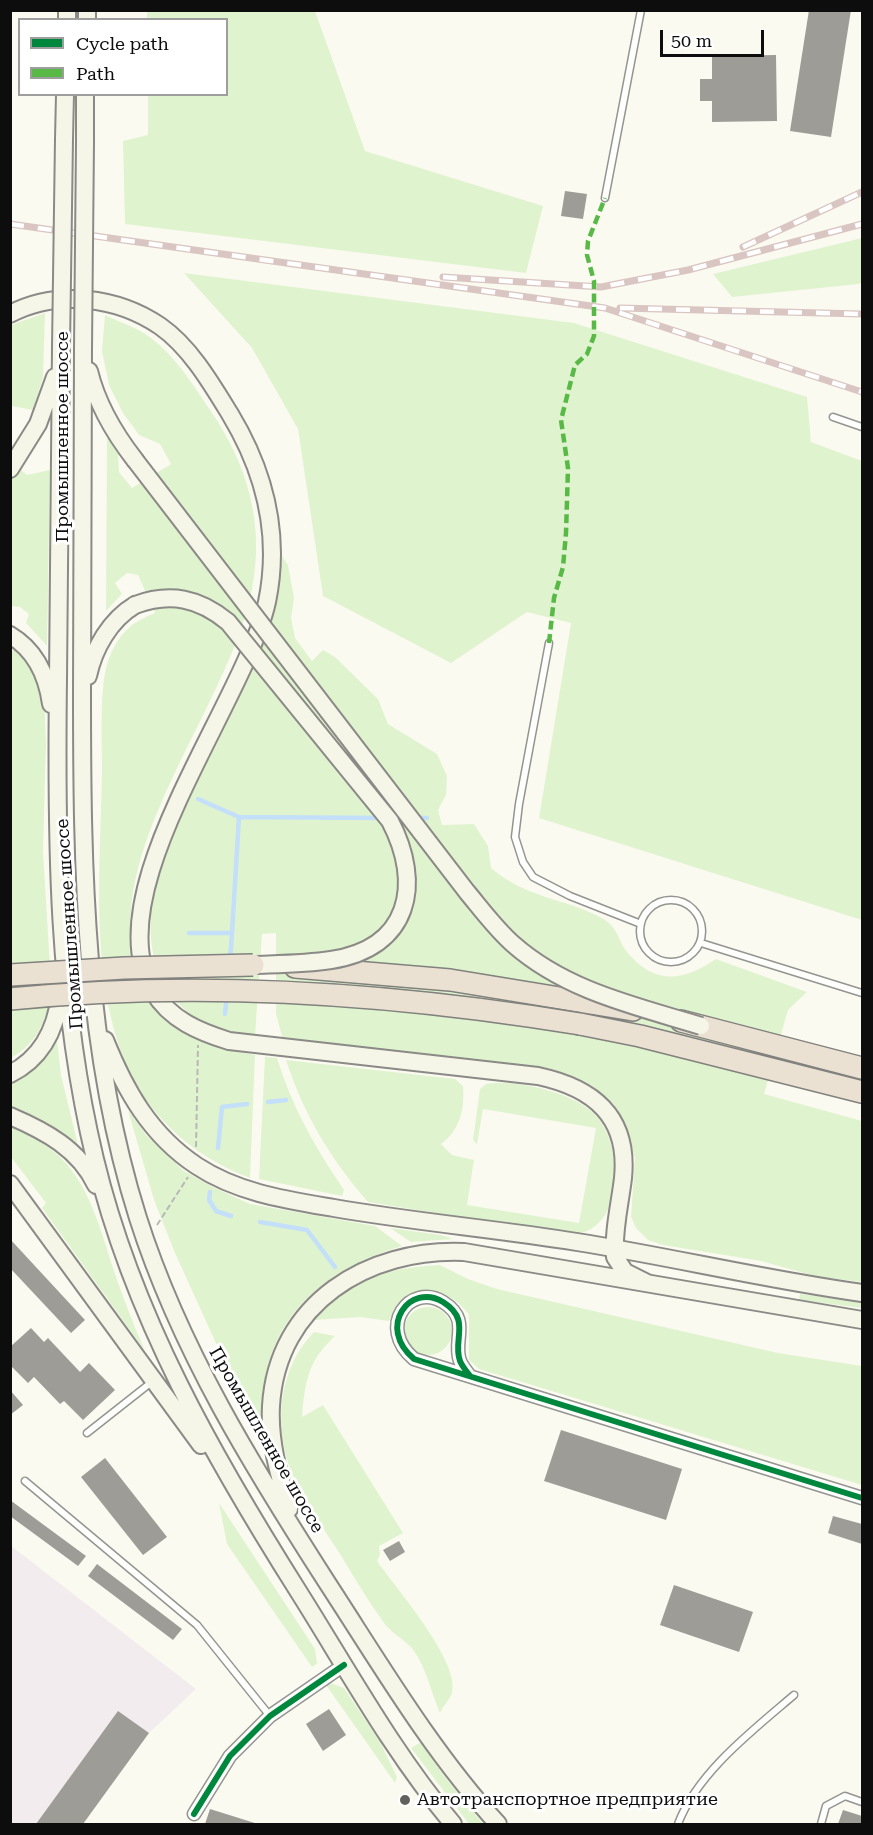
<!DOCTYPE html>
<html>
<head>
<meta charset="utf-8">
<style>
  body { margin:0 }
  #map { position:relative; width:873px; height:1835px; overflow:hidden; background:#fbfaf1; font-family:"Roboto Serif",serif }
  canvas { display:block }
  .frame { position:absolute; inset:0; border:12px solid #0d0d0d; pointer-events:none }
  .legend { position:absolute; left:18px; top:18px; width:210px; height:78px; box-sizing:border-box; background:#fff; border:2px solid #9e9e9e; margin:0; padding:8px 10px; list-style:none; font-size:18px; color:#0d0d0d }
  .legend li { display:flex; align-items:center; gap:12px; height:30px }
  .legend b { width:30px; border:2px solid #9e9e9e }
  .scale { position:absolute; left:660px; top:30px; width:104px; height:27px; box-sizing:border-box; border:3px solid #0d0d0d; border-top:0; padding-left:8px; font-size:18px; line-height:21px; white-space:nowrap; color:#0d0d0d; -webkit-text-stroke:4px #fff; paint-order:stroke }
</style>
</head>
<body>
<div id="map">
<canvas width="873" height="1835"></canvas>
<div class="frame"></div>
<ul class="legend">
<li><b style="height:8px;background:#00873e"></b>Cycle path</li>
<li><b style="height:8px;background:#58b947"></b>Path</li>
</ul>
<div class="scale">50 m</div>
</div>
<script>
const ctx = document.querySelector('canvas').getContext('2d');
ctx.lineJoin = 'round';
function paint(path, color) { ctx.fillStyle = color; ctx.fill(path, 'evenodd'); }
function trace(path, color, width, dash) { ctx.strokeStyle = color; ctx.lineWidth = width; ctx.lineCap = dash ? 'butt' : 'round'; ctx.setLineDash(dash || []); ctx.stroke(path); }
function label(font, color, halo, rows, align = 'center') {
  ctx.font = font + ' "Roboto Serif",serif'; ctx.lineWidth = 6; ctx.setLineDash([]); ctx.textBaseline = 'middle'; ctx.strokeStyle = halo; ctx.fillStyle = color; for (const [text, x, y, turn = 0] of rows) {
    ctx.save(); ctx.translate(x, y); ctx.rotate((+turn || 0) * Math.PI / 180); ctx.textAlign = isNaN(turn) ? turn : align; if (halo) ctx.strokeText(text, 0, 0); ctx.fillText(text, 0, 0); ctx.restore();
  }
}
paint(new Path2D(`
  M 10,1545 L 196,1689 L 149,1733 L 83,1824 L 11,1824 Z`), '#f3ecef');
paint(new Path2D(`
  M 147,11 L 315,11 L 365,151 L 543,206 L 526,273 L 125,224 L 123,141 L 148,135 L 148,95 L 226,94 L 226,20 L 147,19 Z
  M 862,238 L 862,282 L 859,284 L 732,297 L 713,274 Z
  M 184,273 L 574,323 L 807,397 L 811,442 L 862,461 L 862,920 L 539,818 L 571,623 L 527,612 L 451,663 L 323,596 L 298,429 L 252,348 Z
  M 45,313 L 43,377 L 33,410 L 11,406 L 11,325 Z
  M 105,315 C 117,321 130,325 142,332 C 171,349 192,383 210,410 C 247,463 265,524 252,589 C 230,706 98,853 138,971 C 158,1030 198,1044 255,1055 L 250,1178 C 197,1158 152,1121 128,1068 C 88,979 101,863 102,767 C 102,738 99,684 109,658 C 119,634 131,622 155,613 L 138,575 L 127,573 L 115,583 L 122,594 L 106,611 L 107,434 L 118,454 L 119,472 L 132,488 L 171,464 L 160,444 L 139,435 L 123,413 L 109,385 L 102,351 Z
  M 10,461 L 27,475 L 50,470 L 47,646 L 26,623 L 29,614 L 20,607 L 11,606 Z
  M 282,556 L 288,565 L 294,598 L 291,618 L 295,638 L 312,661 L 323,650 L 335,657 L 378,699 L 388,724 L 437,754 L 447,776 L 446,795 L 438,810 L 442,825 L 474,824 L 488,846 L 491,868 C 528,899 561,897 600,917 C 619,927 617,939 627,952 C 655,986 684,981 716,959 L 807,992 L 788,1010 L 764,1094 L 862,1121 L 862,1282 L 818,1277 L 761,1261 L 663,1245 L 648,1240 L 636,1228 L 631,1217 L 635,1158 L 625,1123 L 614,1104 L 590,1085 L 549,1068 L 283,1040 L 276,1014 L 276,933 L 262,934 L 255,1036 C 220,1034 191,1022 170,993 C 108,904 212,761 246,678 C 263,639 278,599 282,556 Z
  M 10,650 L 22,651 L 44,688 L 46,744 L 43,852 L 51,983 C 49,1015 40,1042 11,1058 Z
  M 57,1040 L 61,1075 L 78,1145 L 53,1127 L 11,1107 L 11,1083 C 32,1073 45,1059 57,1040 Z
  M 265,1057 L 277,1058 C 292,1107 315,1147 344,1190 L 342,1196 L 259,1179 Z
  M 286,1060 L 455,1079 L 463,1086 C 465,1109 460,1130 441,1144 L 452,1155 L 474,1160 L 467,1205 L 579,1223 L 596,1128 L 483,1109 L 477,1144 L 473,1140 L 480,1089 L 486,1084 C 516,1079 578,1093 597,1117 C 620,1144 625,1209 591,1229 C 583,1234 574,1233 565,1234 L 368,1202 C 331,1160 303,1113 286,1060 Z
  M 128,1110 L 146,1135 L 166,1154 L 184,1171 L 211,1186 L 250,1204 L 375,1226 L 402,1246 C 301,1276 250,1342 264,1449 L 175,1253 L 154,1200 Z
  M 11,1126 C 28,1135 47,1144 61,1158 C 91,1188 102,1235 115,1274 C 124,1300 134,1326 145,1351 L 42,1208 L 46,1203 L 11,1157 Z
  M 390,1228 L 441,1235 L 453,1239 L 411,1242 Z
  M 440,1265 L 468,1279 L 497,1289 L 778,1353 L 862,1366 L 862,1485 L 479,1369 L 469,1360 L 469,1315 C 447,1283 403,1282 389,1321 L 360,1317 L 314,1320 C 353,1279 384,1268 440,1265 Z
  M 800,1294 L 862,1302 L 862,1308 L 799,1300 Z
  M404 1331a24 24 0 1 1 48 0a24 24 0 1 1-48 0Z
  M 314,1332 L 335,1336 C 308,1361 305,1381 302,1417 L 323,1405 L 403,1533 L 379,1546 L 380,1555 L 377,1561 C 395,1587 461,1662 452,1693 C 450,1699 443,1706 440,1713 C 431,1692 427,1670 414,1651 C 406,1640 392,1634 384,1623 C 368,1601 354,1577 340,1554 C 324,1529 306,1504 293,1476 C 273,1430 277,1369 314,1332 Z
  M 219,1503 L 315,1649 L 317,1664 L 312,1667 L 227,1544 Z
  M 330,1683 L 344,1688 L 380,1742 L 397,1777 L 395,1783 L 326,1685 Z
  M 421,1742 L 444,1776 L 483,1824 L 469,1824 L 411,1748 Z`), '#e0f3cf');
trace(new Path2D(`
  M 198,799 L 239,817 L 381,818
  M 416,818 L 427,818
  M 189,933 L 232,933 L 239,817
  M 230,960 L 232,933
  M 225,1014 L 227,995
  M 268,1102 L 286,1100
  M 218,1148 L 222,1107 L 247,1104
  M 210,1192 L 209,1200 L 216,1211 L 231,1216
  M 260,1222 L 307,1230 L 335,1267`), '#c4dff9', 4.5);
paint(new Path2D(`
  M 809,10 L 851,10 L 831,137 L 790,131 Z
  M 776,55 L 777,121 L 712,122 L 712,101 L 700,101 L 700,79 L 712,79 L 712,56 Z
  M 565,191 L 587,194 L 583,219 L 561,216 Z
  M 10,1239 L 85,1320 L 71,1333 L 10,1268 Z
  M 31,1328 L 44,1342 L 48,1338 L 80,1372 L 89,1363 L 115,1390 L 83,1420 L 64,1401 L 60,1404 L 34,1377 L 28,1383 L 10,1365 L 10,1347 Z
  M 10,1390 L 23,1405 L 10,1415 Z
  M 561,1430 L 682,1469 L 666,1520 L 544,1481 Z
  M 105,1458 L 167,1537 L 143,1555 L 81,1477 Z
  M 10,1500 L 86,1556 L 78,1566 L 10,1516 Z
  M 833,1516 L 862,1524 L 862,1544 L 828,1533 Z
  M 399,1541 L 405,1552 L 390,1561 L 383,1550 Z
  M 97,1564 L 182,1629 L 173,1640 L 88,1576 Z
  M 674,1585 L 753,1612 L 739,1652 L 660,1625 Z
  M 329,1709 L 346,1735 L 323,1751 L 306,1724 Z
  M 118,1711 L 149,1733 L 83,1824 L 36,1824 Z
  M 210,1809 L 258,1824 L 205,1824 Z
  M 843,1810 L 862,1816 L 861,1824 L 838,1824 Z`), '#9e9c97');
const lane = new Path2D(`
  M 605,198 L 641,10
  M 833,417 L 862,427
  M 549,643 L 519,804 L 515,837 L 523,862 L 533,877 L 570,896 L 641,924
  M640 931a31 31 0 1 1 62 0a31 31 0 1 1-62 0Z
  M 701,943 L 862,993
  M 87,1433 L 153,1381
  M 25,1481 L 197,1625 L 270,1716
  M 678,1824 C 697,1773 753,1730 794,1695
  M 821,1824 L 826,1806 L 845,1796 L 862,1802`);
const street = new Path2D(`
  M 470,1376 C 467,1372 462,1366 460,1361 C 452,1340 472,1320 443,1302 C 410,1282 376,1327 414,1359 L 862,1498
  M 194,1814 L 230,1756 L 270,1716 L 344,1665`);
const secondary = new Path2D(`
  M 67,20 L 67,10
  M 87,20 L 87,10
  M 64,139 L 65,94
  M 85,142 L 85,94
  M 10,314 C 58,289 117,297 160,326 C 190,347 211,383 230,414 C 265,472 281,534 267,602 C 244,704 94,893 153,991 C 170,1020 200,1032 229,1041 L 538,1076 C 594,1088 629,1117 623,1178 C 620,1204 613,1231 615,1257 L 625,1272 L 647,1283
  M 61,347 C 60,457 59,568 58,679 C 56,841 57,1001 95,1159 C 133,1317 214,1458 300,1594 C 349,1672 394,1754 453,1824
  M 83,349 C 83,463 83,577 82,691 C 82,869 84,1047 138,1218 C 180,1350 254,1469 328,1584 C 382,1667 432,1752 498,1824
  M 89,371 C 97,404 114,433 135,460
  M 10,469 L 38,424 L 55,377
  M 10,635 C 35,650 47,675 51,704
  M 88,676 C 94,648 110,620 135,605
  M 105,1040 C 125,1090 150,1135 197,1166 C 238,1193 287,1200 334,1208 C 415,1222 496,1229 577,1242 C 672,1257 767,1280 862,1293
  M 10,1074 C 42,1058 56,1029 60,995
  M 10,1116 C 45,1131 79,1149 96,1185
  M 10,1184 L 201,1445
  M 289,1509 C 279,1475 269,1442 271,1406 C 277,1303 368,1248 464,1252 L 862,1320`);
const highway = new Path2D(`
  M 295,967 L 450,980 L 633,1010
  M 681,1021 L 862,1068
  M 580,1024 L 640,1036 L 862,1092`);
trace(lane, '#949490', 9);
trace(street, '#949490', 15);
trace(secondary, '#8b8a86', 20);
trace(highway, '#81817d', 24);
trace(new Path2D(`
  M 196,1147 L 198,1045
  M 157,1225 L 188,1177`), '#b8b8b6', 2, [6, 3]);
trace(lane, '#fefefd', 6);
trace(street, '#fefefd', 12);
trace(secondary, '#f5f5e8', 16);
trace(highway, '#ebe1d3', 21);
const rail = new Path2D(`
  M 10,224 L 605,308 L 862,392
  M 743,247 L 862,192
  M 443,277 L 601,287 L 688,270 L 862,224
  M 620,308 L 862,314`);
trace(rail, '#d9c5c2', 7);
trace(rail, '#fff', 4.5, [14]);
const secondaryBridge = new Path2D(`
  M 61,347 L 64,139
  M 83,349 L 85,142
  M 135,460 L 467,892 C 482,910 496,929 513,944 C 566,991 636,1006 701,1026
  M 135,605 C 170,592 199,598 228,622 L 390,821 C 423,884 410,948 331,960 C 305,964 279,964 253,965`);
const highwayBridge = new Path2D(`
  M 10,975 L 124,968 L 253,965
  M 10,999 C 200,980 393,993 580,1024`);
trace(secondaryBridge, '#8b8a86', 20, []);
trace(highwayBridge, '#81817d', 24, []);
trace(secondaryBridge, '#f5f5e8', 16);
trace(highwayBridge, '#ebe1d3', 21);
trace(new Path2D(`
  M 549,643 L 554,598 L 563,567 L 566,533 L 568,468 L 561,420 L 575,365 L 587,354 L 594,336 L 594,281 L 587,255 L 588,241 L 605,198`), '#58b947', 4.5, [9, 4.5]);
trace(new Path2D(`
  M 470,1376 C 467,1372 462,1366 460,1361 C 452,1340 472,1320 443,1302 C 410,1282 376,1327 414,1359 L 862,1498
  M 194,1814 L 230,1756 L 270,1716 L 344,1665`), '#00873e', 6);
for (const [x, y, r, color] of [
  [405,1800,6,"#60605d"]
]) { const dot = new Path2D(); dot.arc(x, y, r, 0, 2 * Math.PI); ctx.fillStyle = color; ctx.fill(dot); trace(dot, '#fff', 2); }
label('18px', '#0d0d0d', '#fff', [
  ["Промышленное шоссе",63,437,-90],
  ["Промышленное шоссе",70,924,-94],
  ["Промышленное шоссе",266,1440,60]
]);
label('18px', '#0d0d0d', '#fff', [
  ["Автотранспортное предприятие",417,1800]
], 'left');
</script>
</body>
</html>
